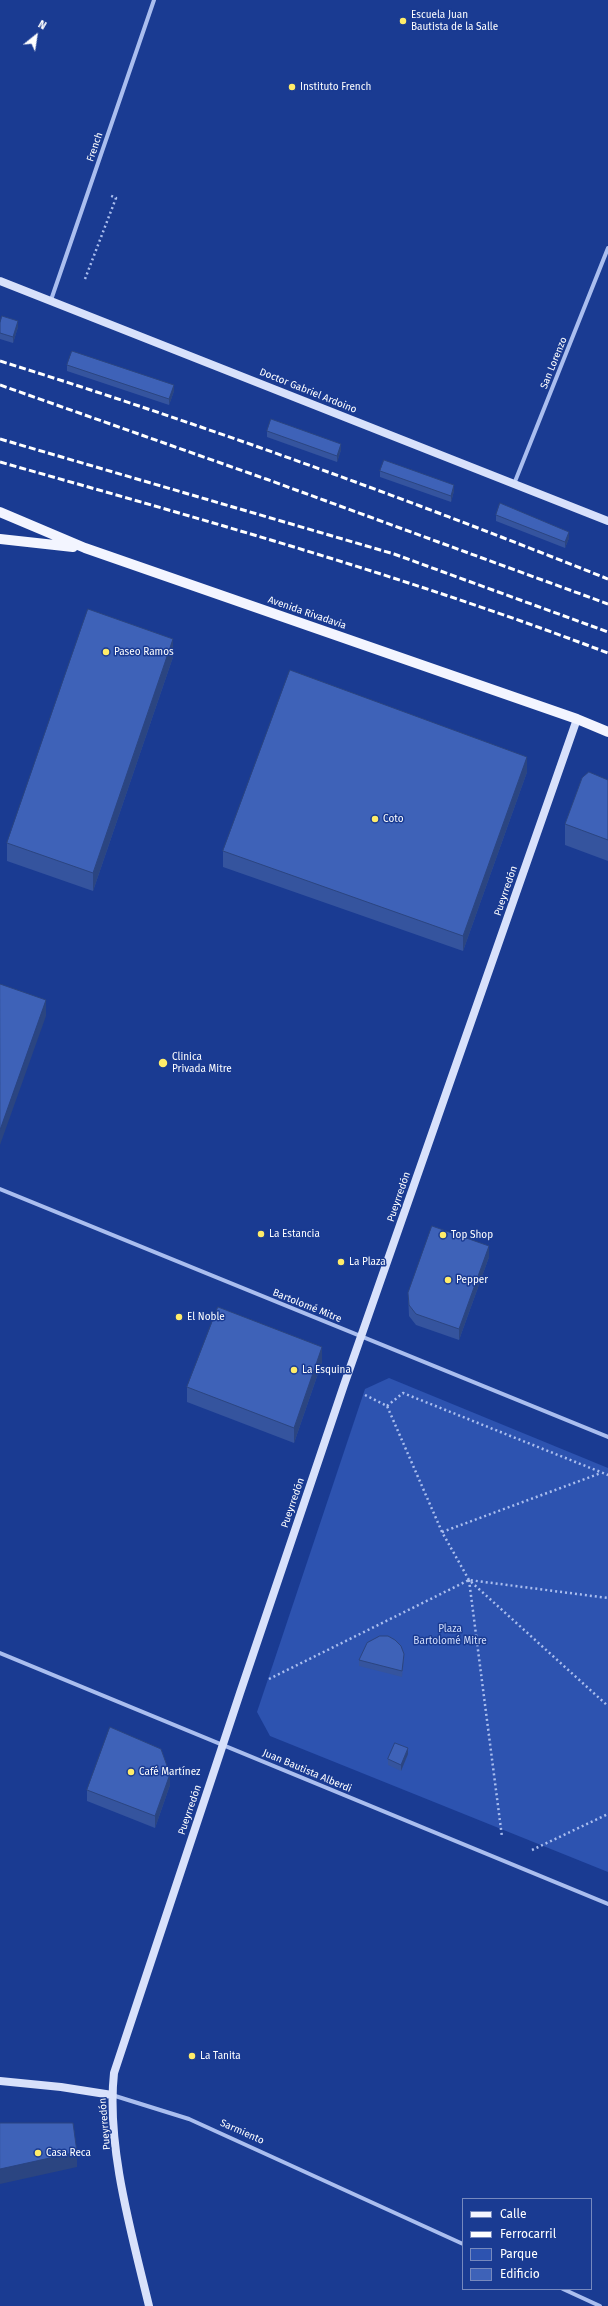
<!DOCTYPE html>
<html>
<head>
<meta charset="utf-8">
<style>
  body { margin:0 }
  #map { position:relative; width:608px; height:2306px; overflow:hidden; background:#1a3b92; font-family:"Fira Sans",sans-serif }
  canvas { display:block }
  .legend { position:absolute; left:462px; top:2198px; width:130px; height:92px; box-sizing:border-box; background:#1a3b92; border:1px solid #7689be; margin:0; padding:5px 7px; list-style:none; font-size:12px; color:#fff }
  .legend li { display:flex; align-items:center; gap:8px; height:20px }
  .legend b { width:20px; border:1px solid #7689be }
  .north { position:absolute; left:16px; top:16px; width:40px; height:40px; -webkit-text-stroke:3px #1a3b92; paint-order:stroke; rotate:30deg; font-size:11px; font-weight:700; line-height:16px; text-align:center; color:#fff }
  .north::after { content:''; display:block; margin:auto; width:14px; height:18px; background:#fff; clip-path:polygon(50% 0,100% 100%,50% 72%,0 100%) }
</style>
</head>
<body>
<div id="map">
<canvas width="608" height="2306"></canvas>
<ul class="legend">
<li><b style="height:5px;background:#f3f5ff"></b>Calle</li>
<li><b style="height:5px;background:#fff"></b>Ferrocarril</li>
<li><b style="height:11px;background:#2d53b0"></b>Parque</li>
<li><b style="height:11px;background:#3e62b8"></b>Edificio</li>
</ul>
<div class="north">N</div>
</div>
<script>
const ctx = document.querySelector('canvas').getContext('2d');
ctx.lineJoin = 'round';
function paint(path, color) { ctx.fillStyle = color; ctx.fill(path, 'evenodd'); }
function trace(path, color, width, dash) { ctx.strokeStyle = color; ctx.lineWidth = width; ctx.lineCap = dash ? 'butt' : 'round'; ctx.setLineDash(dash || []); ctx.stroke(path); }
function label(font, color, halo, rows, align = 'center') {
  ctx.font = font + ' "Fira Sans",sans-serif'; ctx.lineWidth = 3; ctx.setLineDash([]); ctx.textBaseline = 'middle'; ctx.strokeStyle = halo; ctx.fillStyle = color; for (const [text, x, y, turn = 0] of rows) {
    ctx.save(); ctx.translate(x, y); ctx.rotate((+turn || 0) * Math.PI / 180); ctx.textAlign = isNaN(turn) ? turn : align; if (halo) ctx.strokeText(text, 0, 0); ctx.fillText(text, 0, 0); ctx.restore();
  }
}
paint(new Path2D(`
  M 389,1378 L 608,1468 L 608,1872 L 270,1736 L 257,1712 L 365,1389 Z`), '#2d53b0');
trace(new Path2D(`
  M 85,279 L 116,198 L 109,195
  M 365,1395 L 387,1406 L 442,1532 L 469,1580 L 608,1706
  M 387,1406 L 403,1393 L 608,1475
  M 442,1532 L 601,1473
  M 469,1580 L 502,1837
  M 269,1679 L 469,1580 L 608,1598
  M 532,1850 L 608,1814`), '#aabeef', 2.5, [2, 3]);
trace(new Path2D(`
  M 51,300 L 154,0
  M 514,484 L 608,248
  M 0,1189 L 608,1437
  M 0,1653 L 608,1904
  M 112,2095 L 189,2119 L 463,2244
  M 563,2289 L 600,2306`), '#aabeef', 4);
trace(new Path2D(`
  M 0,281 L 608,521
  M 0,2081 L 61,2087 L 112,2095
  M 149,2306 C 132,2235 106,2146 114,2073 L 240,1693 L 344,1385 L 577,719`), '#d8e1fb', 8);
trace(new Path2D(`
  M 0,512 L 85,548 L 577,719 L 608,732
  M 0,539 L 73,547`), '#f3f5ff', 10);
trace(new Path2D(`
  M 0,361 C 205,425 408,499 608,579
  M 0,385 L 266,479 L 608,604
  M 0,439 L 394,554 L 608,632
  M 0,462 C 205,520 409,577 608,653`), '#fff', 3, [7, 3]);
paint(new Path2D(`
  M 0,323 L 18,327 L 13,343 L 0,339 Z
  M 67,365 L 174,391 L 169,405 L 67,371 Z
  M 267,431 L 341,450 L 337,462 L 267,437 Z
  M 380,471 L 454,491 L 451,502 L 380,477 Z
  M 496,515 L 569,538 L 565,548 L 496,521 Z
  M 173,657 L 93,891 L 7,861 L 7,843 Z
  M 527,772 L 463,951 L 223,867 L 223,851 Z
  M 608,780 L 608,861 L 565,845 L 565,824 Z
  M 489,1257 L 459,1340 L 416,1325 L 409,1316 L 408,1293 Z
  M 322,1362 L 294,1443 L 187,1402 L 187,1387 Z
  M 359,1660 L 404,1660 L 402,1677 L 359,1666 Z
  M 408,1754 L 401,1771 L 388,1765 L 388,1759 Z
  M 170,1785 L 155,1828 L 87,1801 L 87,1790 Z`), '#35549e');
paint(new Path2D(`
  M 18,321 L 18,327 L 13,343 L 13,337 Z
  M 174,385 L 174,391 L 169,405 L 169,399 Z
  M 341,444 L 341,450 L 337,462 L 337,456 Z
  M 454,485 L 454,491 L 451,502 L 451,496 Z
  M 569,532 L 569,538 L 565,548 L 565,542 Z
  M 173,639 L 173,657 L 93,891 L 93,873 Z
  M 527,757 L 527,772 L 463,951 L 463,936 Z
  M 46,1000 L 46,1016 L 0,1145 L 0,1130 Z
  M 489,1246 L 489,1257 L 459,1340 L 459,1329 Z
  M 322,1347 L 322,1362 L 294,1443 L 294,1428 Z
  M 408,1748 L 408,1754 L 401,1771 L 401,1765 Z
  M 170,1774 L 170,1785 L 155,1828 L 155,1816 Z
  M 77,2152 L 77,2167 L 0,2184 L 0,2169 Z`), '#2b4581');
const building = new Path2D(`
  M 2,316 L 18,321 L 13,337 L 0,333 L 0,323 Z
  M 72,351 L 174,385 L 169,399 L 67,365 Z
  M 271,419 L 341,444 L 337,456 L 267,431 Z
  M 384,460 L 454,485 L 451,496 L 380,471 Z
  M 500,503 L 569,532 L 565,542 L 496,515 Z
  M 88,609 L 173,639 L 93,873 L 7,843 Z
  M 290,670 L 527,757 L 463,936 L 223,851 Z
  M 589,772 L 608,780 L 608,840 L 565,824 L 582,778 Z
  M 0,984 L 46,1000 L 0,1130 Z
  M 432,1226 L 489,1246 L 459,1329 L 416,1314 L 409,1305 L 408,1293 Z
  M 218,1307 L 322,1347 L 294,1428 L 187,1387 Z
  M 380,1636 L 388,1636 L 395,1640 L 401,1646 L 404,1654 L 402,1671 L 359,1660 L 367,1643 Z
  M 110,1727 L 161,1749 L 170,1774 L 155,1816 L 87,1790 Z
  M 395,1743 L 408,1748 L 401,1765 L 388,1759 Z
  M 0,2123 L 73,2123 L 77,2152 L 0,2169 Z`);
paint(building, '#3e62b8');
trace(building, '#2b4581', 1);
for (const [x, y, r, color] of [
  [403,21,4,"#ffec69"],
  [292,87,4,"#ffec69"],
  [106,652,4,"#ffec69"],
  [375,819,4,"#ffec69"],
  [163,1063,5,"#ffec69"],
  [261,1234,4,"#ffec69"],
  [443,1235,4,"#ffec69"],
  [341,1262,4,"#ffec69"],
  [448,1280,4,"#ffec69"],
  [179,1317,4,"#ffec69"],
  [294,1370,4,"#ffec69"],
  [131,1772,4,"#ffec69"],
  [192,2056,4,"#ffec69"],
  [38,2153,4,"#ffec69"]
]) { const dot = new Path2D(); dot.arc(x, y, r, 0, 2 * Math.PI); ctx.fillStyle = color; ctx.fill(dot); trace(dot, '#1a3b92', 1.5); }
label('10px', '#fff', '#1a3b92', [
  ["Escuela Juan",411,15],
  ["Bautista de la Salle",411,27],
  ["Instituto French",300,87],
  ["Paseo Ramos",114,652],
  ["Coto",383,819],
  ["Clinica",172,1057],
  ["Privada Mitre",172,1069],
  ["La Estancia",269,1234],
  ["Top Shop",451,1235],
  ["La Plaza",349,1262],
  ["Pepper",456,1280],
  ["El Noble",187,1317],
  ["La Esquina",302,1370],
  ["Café Martínez",139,1772],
  ["La Tanita",200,2056],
  ["Casa Reca",46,2153]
], 'left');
label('10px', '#fff', '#1a3b92', [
  ["French",95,147,-71],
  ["San Lorenzo",554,363,-68],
  ["Doctor Gabriel Ardoino",308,391,22],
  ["Avenida Rivadavia",307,613,19],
  ["Pueyrredón",506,891,-71],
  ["Pueyrredón",399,1197,-71],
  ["Bartolomé Mitre",307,1306,22],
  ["Pueyrredón",293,1503,-71],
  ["Juan Bautista Alberdi",307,1771,23],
  ["Pueyrredón",190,1810,-71],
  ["Pueyrredón",105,2124,-95],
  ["Sarmiento",242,2132,24]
]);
label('10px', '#d1ddfb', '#1a3b92', [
  ["Plaza",450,1629],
  ["Bartolomé Mitre",450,1641]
]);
</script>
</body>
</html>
